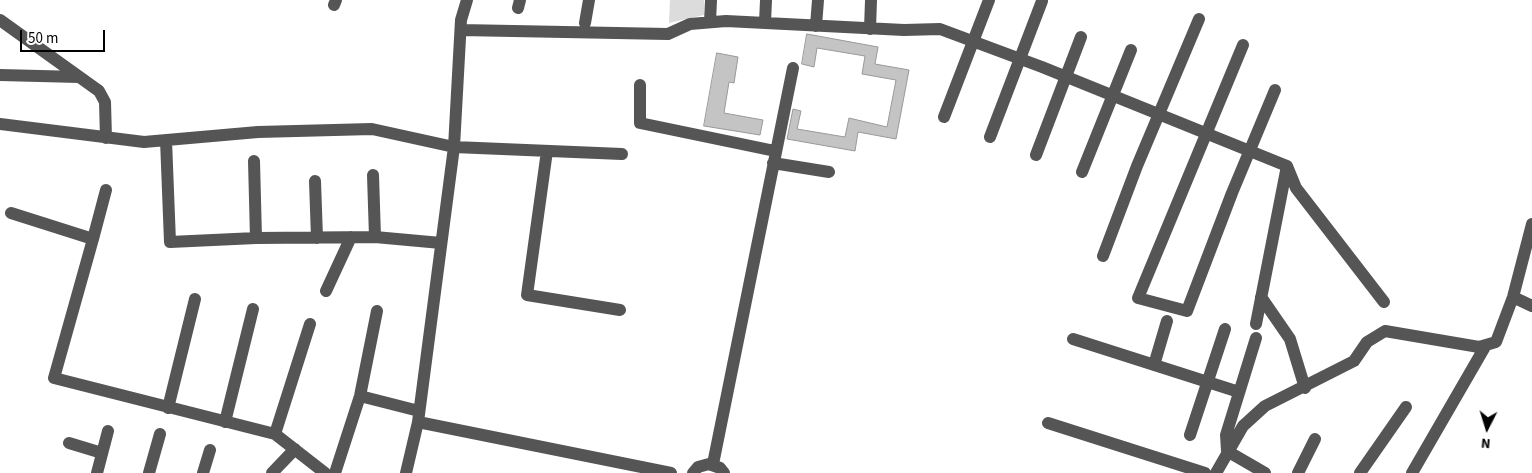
<!DOCTYPE html>
<html>
<head>
<meta charset="utf-8">
<style>
  body { margin:0 }
  #map { position:relative; width:1532px; height:473px; overflow:hidden; background:#fff; font-family:"Source Sans 3",sans-serif }
  canvas { display:block }
  .north { position:absolute; left:1462px; top:403px; width:50px; height:50px; -webkit-text-stroke:4px #fff; paint-order:stroke; rotate:185deg; font-size:14px; font-weight:700; line-height:20px; text-align:center; color:#000 }
  .north::after { content:''; display:block; margin:auto; width:18px; height:22px; background:#000; clip-path:polygon(50% 0,100% 100%,50% 72%,0 100%) }
  .scale { position:absolute; left:20px; top:30px; width:85px; height:22px; box-sizing:border-box; border:2px solid #000; border-top:0; padding-left:6px; font-size:15px; line-height:18px; white-space:nowrap; color:#000; -webkit-text-stroke:4px #fff; paint-order:stroke }
</style>
</head>
<body>
<div id="map">
<canvas width="1532" height="473"></canvas>
<div class="north">N</div>
<div class="scale">50 m</div>
</div>
<script>
const ctx = document.querySelector('canvas').getContext('2d');
ctx.lineJoin = 'round';
function paint(path, color) { ctx.fillStyle = color; ctx.fill(path, 'evenodd'); }
function trace(path, color, width, dash) { ctx.strokeStyle = color; ctx.lineWidth = width; ctx.lineCap = dash ? 'butt' : 'round'; ctx.setLineDash(dash || []); ctx.stroke(path); }
paint(new Path2D(`
  M 670,0 L 704,0 L 704,15 L 669,23 Z`), '#dcdcdc');
const building = new Path2D(`
  M 807,34 L 878,47 L 875,64 L 909,70 L 896,139 L 858,132 L 855,151 L 787,139 L 793,109 L 801,111 L 797,129 L 845,137 L 849,118 L 887,127 L 896,80 L 862,74 L 865,56 L 817,48 L 814,67 L 802,64 Z
  M 717,53 L 738,57 L 734,83 L 729,82 L 724,113 L 763,120 L 760,135 L 704,126 Z`);
paint(building, '#c4c4c4');
trace(building, '#999', 1);
trace(new Path2D(`
  M 334,5 L 336,0
  M 518,8 L 520,0
  M 0,20 L 99,91 L 105,102 L 106,138
  M 710,22 L 711,0
  M 585,23 L 589,0
  M 765,23 L 766,0
  M 816,26 L 818,0
  M 870,29 L 871,0
  M 461,30 L 668,34 L 690,24 L 726,21 L 904,30 L 940,29 L 1042,67 L 1287,166 L 1296,188 L 1384,302
  M 1243,45 L 1138,298 L 1187,311 L 1232,193 L 1275,90
  M 0,75 L 79,77
  M 640,85 L 640,123 L 775,151
  M 944,117 L 989,0
  M 0,124 L 144,142 L 258,132 L 372,129 L 454,147 L 622,154
  M 990,137 L 1042,1
  M 166,140 L 170,242 L 256,238 L 375,237 L 441,243
  M 547,151 L 527,295 L 620,310
  M 1036,155 L 1081,37
  M 254,161 L 256,238
  M 773,163 L 829,172
  M 1082,172 L 1131,50
  M 373,175 L 375,237
  M 315,181 L 317,238
  M 11,213 L 93,239 L 106,190
  M 93,239 L 54,378 L 275,434 L 325,473
  M 1103,256 L 1137,166 L 1199,19
  M 326,291 L 351,237
  M 1261,297 L 1290,339 L 1305,388
  M 1513,297 L 1532,306
  M 1256,324 L 1287,166
  M 1256,338 L 1226,435 L 1227,451 L 1265,473
  M 1073,339 L 1239,392
  M 1154,365 L 1167,321
  M 360,396 L 419,411
  M 168,408 L 195,299
  M 225,422 L 253,309
  M 418,422 L 671,473
  M 1048,423 L 1205,473
  M 275,434 L 310,324
  M 1190,435 L 1225,329
  M 69,443 L 102,453
  M 713,464 L 793,68
  M 97,473 L 108,431
  M 149,473 L 160,434
  M 203,473 L 210,450
  M 272,473 L 295,449
  M 335,473 L 360,396 L 377,311
  M 406,473 L 418,422 L 454,147 L 461,20 L 467,0
  M 693,473 L 698,467 L 709,464 L 720,468 L 724,473
  M 1216,473 L 1243,426 L 1265,406 L 1354,361 L 1367,342 L 1385,331 L 1479,347 L 1496,342 L 1513,297 L 1532,224
  M 1298,473 L 1315,439
  M 1360,473 L 1406,407
  M 1412,473 L 1486,345`), '#555', 12);
</script>
</body>
</html>
